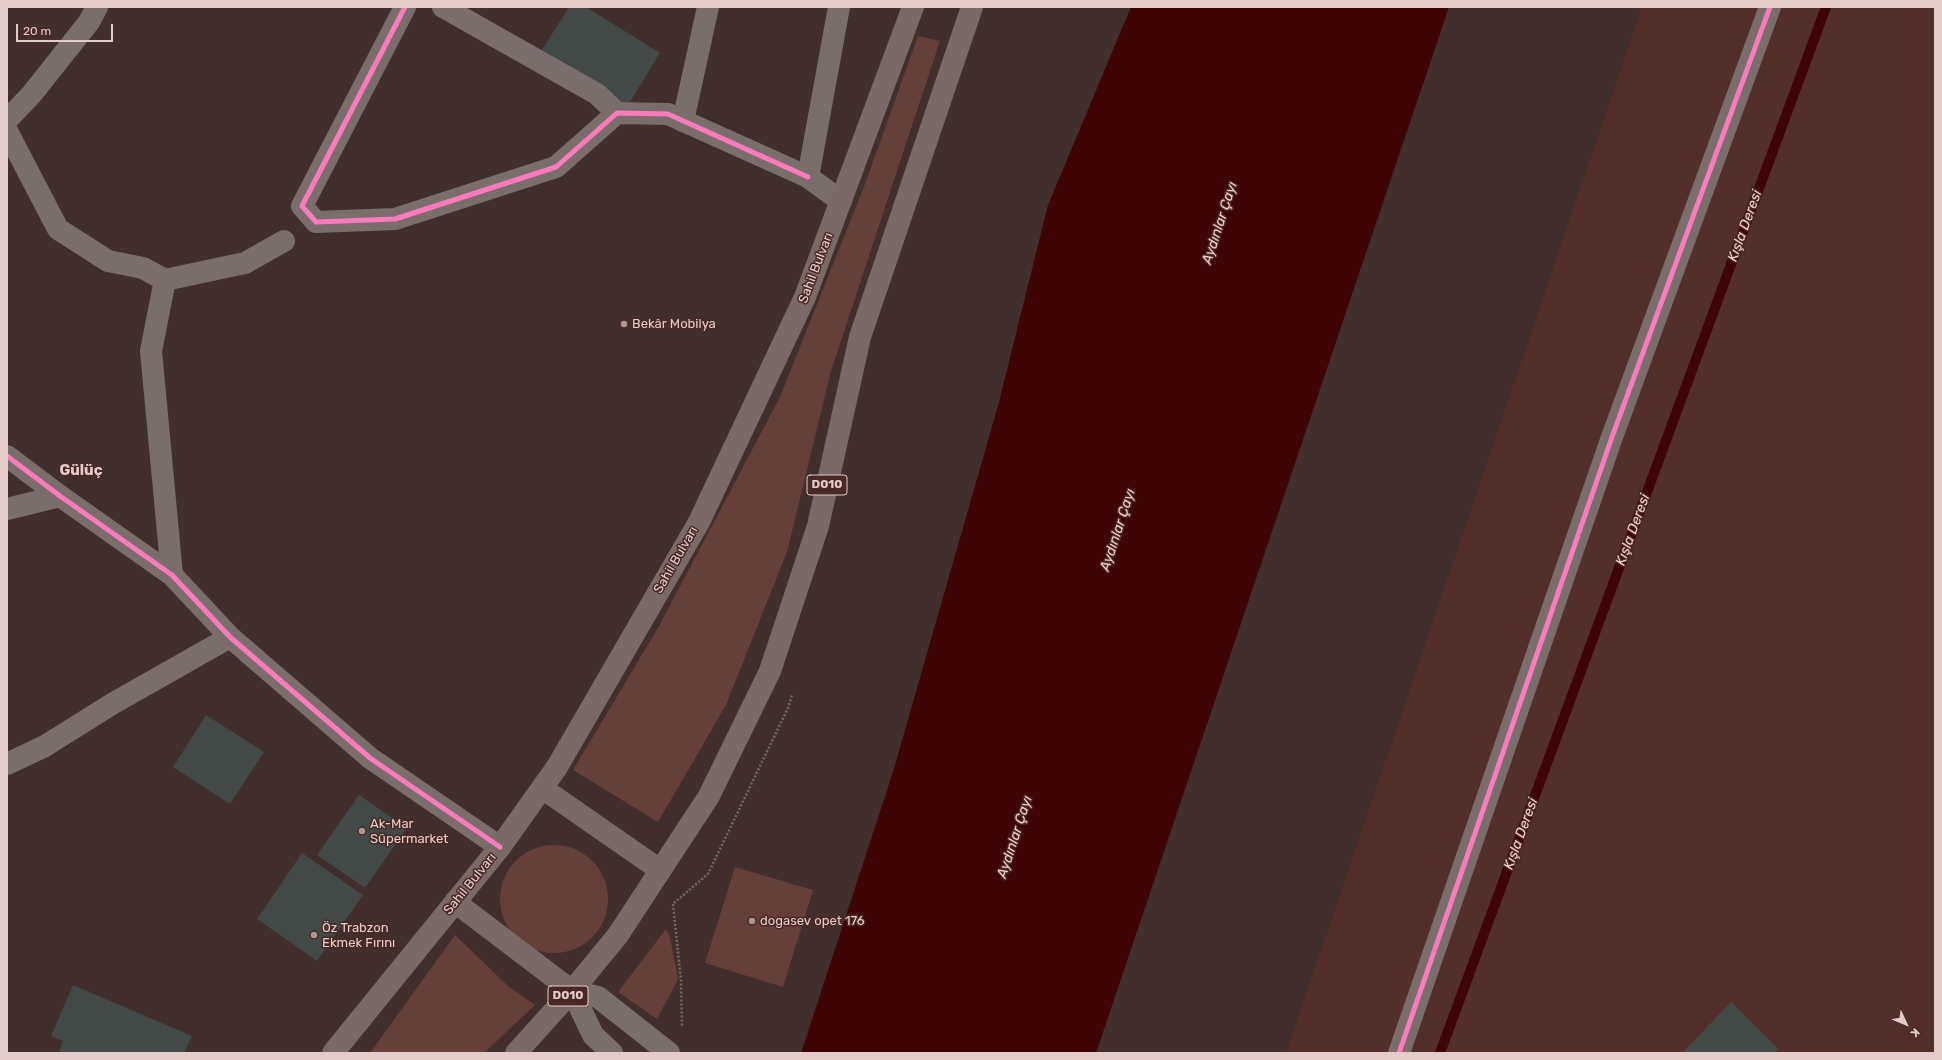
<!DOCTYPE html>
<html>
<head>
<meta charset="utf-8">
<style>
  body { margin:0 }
  #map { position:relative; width:1942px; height:1060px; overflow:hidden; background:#412f2d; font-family:Rubik,sans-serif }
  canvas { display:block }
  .frame { position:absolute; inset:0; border:8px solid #e2cdca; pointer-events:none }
  .north { position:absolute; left:1886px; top:1004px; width:40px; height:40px; -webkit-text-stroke:3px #492925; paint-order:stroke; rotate:134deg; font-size:11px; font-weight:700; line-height:16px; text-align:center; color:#e2cdca }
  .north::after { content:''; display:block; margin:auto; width:14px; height:18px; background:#e2cdca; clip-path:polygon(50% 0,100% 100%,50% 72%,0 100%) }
  .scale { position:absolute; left:16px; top:24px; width:97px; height:18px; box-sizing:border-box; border:2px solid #e2cdca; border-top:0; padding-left:5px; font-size:12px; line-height:14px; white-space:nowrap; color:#e2cdca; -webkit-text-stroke:3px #492925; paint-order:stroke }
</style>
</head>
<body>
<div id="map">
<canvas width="1942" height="1060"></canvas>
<div class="frame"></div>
<div class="north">K</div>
<div class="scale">20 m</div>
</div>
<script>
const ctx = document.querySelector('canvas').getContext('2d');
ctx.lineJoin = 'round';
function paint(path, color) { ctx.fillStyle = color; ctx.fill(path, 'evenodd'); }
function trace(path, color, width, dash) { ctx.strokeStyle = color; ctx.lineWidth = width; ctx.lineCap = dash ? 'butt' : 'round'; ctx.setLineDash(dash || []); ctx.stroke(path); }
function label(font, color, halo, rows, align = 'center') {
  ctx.font = font + ' Rubik,sans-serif'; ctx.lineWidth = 3; ctx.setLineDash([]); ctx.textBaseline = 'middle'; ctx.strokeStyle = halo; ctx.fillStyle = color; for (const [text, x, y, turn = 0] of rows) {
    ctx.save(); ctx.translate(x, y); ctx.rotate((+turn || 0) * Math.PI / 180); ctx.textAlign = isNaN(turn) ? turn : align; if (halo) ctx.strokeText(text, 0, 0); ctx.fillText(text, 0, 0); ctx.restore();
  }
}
paint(new Path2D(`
  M 1642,7 L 1935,7 L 1935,1053 L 1286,1053 Z`), '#522f2a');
paint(new Path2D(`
  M 918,36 L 940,41 L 831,371 L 787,552 L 726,705 L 658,822 L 573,770 L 659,626 L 780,397 L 865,184 Z
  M500 899a54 54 0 1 1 108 0a54 54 0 1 1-108 0Z
  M 735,867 L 813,890 L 783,987 L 705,963 Z
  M 666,929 L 670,937 L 678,979 L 657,1019 L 618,992 Z
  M 455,935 L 508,986 L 535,1005 L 484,1053 L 370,1053 Z`), '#653f3a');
paint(new Path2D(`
  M 1131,7 L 1449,7 L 1096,1053 L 801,1053 L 893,772 L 999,402 L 1048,205 Z`), '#3f0405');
trace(new Path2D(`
  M 1440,1053 L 1826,7`), '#3f0405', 10);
paint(new Path2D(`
  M 569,7 L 586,7 L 660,53 L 625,110 L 538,56 Z
  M 206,715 L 264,752 L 230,804 L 173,767 Z
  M 359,795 L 407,828 L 365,888 L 317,855 Z
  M 302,853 L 363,895 L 317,961 L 257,919 Z
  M 73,985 L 192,1036 L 184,1053 L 64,1053 L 59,1051 L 63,1041 L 51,1036 Z
  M 1731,1002 L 1779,1049 L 1775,1053 L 1682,1053 Z`), '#424946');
trace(new Path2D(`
  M 674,903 L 708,874 L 788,708 L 792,695
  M 673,904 L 681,981 L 682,1027`), '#756967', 2.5, [2, 2]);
trace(new Path2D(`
  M 405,7 L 302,206 L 316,222 L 395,219 L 556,167 L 617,113 L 668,114 L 808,177
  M 443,7 L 597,94 L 617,113
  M 839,7 L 808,177 L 841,201
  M 7,120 L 31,95 L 89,22 L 97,7
  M 683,121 L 708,7
  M 7,131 L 58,229 L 108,261 L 143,268 L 165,280 L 245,263 L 284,241
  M 165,280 L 151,351 L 172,575
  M 7,456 L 60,496 L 172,575 L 230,637 L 370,758 L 500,847
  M 7,509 L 60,496
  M 7,764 L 45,746 L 112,704 L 230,637
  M 572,991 L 598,997 L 669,1053
  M 572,991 L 593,1035 L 612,1053
  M 1399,1053 L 1612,437 L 1770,7`), '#7a6e6c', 22);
trace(new Path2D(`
  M 542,788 L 660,870
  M 455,902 L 572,991
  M 333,1053 L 500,847 L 557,767 L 699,522 L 805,297 L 913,7
  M 516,1053 L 572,991 L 618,935 L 709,796 L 770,671 L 818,526 L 860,337 L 972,7`), '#796a68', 22);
trace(new Path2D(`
  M 405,7 L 302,206 L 316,222 L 395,219 L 556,167 L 617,113 L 668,114 L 808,177
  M 7,456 L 60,496 L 172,575 L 230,637 L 370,758 L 500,847
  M 1399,1053 L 1612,437 L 1770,7`), '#fd7abc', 5);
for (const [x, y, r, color] of [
  [624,324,4,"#aa9693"],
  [362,831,4,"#aa9693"],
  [752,921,4,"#aa9693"],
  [314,935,4,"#aa9693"]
]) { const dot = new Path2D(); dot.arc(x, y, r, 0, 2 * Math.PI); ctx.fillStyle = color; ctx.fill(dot); trace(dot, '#492925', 1.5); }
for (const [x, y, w] of [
  [827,485,40],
  [568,996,40]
]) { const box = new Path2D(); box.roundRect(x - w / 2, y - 10, w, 20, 3); ctx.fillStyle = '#492925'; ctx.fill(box); trace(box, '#e2cdca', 1); }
label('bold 12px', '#e2cdca', null, [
  ["D010",827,485],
  ["D010",568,996]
]);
label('13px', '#e2cdca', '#492925', [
  ["Sahil Bulvarı",816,268,-69],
  ["Sahil Bulvarı",676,560,-60],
  ["Sahil Bulvarı",470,884,-51]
]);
label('13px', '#e2cdca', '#492925', [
  ["Bekâr Mobilya",632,324],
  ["Ak-Mar",370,824],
  ["Süpermarket",370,839],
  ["dogasev opet 176",760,921],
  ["Öz Trabzon",322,928],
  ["Ekmek Fırını",322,943]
], 'left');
label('italic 14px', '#f9cdc7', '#492925', [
  ["Aydınlar Çayı",1220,223,-72],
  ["Kışla Deresi",1745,226,-70],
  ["Aydınlar Çayı",1118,530,-72],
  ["Kışla Deresi",1633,530,-70],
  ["Kışla Deresi",1521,834,-70],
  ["Aydınlar Çayı",1015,837,-72]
]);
label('bold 15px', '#e2cdca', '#492925', [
  ["Gülüç",81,471]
]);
</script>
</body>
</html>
